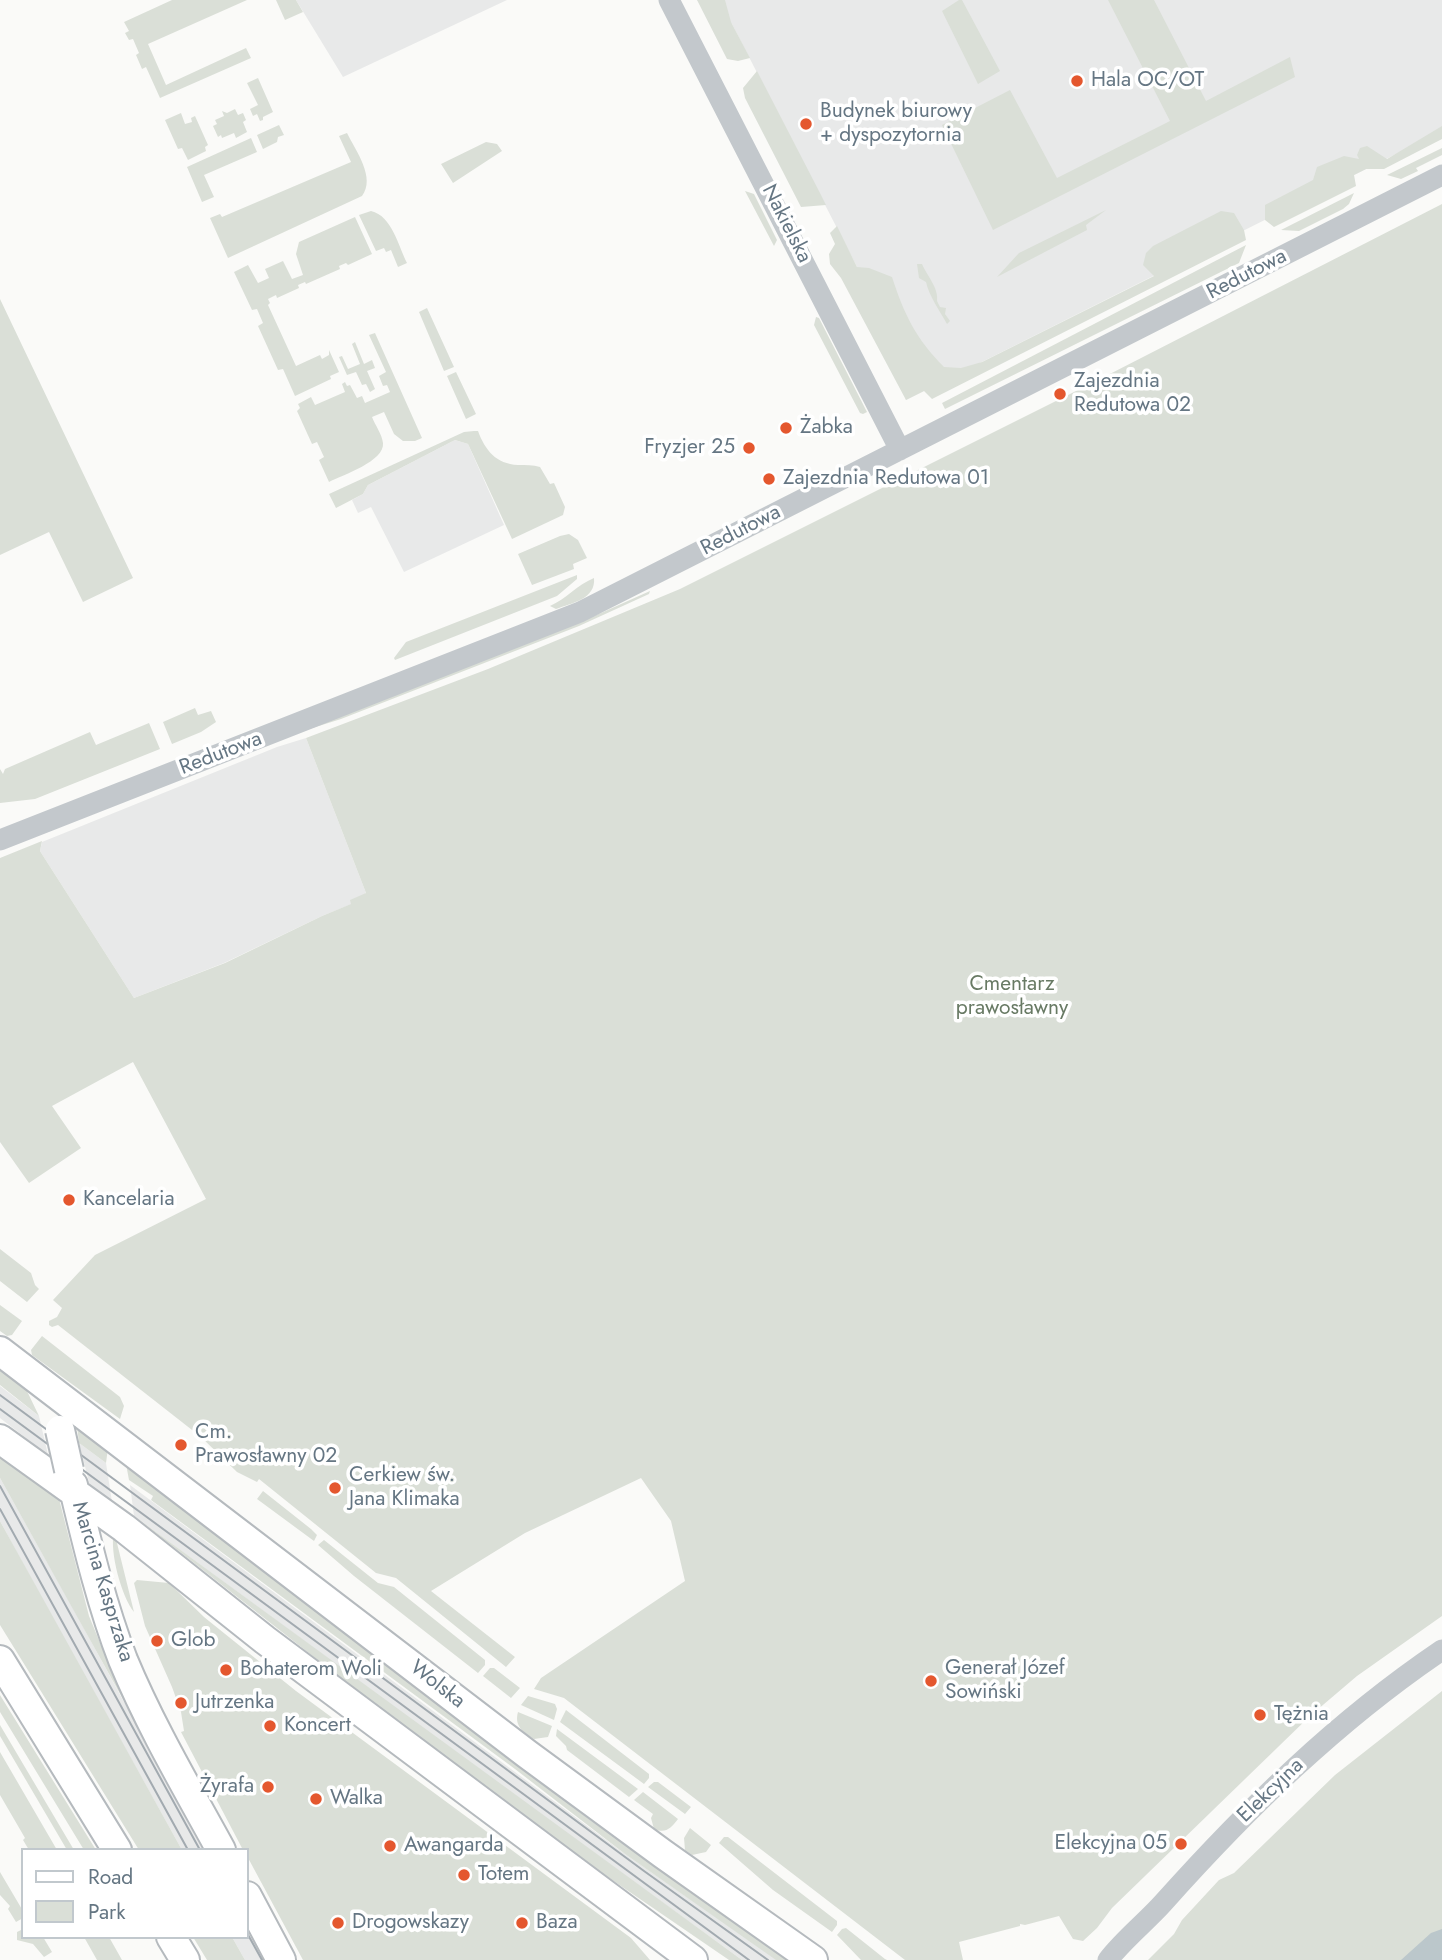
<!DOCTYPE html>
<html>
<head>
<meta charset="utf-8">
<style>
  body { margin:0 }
  #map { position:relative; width:1442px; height:1960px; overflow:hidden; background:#fafaf8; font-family:Jost,sans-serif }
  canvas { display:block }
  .legend { position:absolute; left:21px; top:1848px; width:228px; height:91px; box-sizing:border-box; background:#fff; border:2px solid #c1c8cd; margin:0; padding:9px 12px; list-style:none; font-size:21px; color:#657683 }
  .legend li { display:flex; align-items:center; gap:14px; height:35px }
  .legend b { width:35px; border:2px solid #c1c8cd }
</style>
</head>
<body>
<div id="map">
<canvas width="1442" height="1960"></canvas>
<ul class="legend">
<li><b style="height:9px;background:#fff"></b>Road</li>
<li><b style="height:19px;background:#dadfd7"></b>Park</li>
</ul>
</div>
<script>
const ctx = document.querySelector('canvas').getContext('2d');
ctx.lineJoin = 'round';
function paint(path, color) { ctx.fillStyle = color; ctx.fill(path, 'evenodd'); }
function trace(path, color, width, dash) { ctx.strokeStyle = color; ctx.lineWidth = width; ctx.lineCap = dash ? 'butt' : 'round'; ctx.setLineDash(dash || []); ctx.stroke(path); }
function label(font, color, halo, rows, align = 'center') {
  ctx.font = font + ' Jost,sans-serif'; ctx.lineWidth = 7; ctx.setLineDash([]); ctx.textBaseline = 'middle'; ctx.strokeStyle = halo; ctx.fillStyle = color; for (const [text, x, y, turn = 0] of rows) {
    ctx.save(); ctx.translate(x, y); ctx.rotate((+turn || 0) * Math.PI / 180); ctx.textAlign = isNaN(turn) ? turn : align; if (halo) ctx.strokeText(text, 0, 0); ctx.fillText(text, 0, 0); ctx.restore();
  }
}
paint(new Path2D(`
  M 296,0 L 507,0 L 343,77 Z
  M 697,0 L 1442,0 L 1442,131 L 906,400 L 857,267 L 732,24 Z
  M 455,440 L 468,444 L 504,525 L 404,572 L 371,507 L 358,513 L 352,500 L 363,494 L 368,485 Z
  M 306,738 L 366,893 L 352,904 L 322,916 L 224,963 L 134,998 L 40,851 L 42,842 L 277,747 Z
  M 0,1386 L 39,1416 L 48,1455 L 0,1418 Z
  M 79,1443 L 106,1463 L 112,1502 L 90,1486 Z
  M 0,1478 L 70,1603 L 205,1850 L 182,1850 L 52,1617 L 0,1521 Z
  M 130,1485 L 625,1854 L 778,1960 L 742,1960 L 525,1803 L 134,1516 Z
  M 247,1917 L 270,1960 L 245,1960 L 232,1937 L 247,1937 Z`), '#e8e9e9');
paint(new Path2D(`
  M 172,0 L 247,0 L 148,44 L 166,85 L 246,48 L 251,58 L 160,98 L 146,67 L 142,69 L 136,55 L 139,53 L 133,39 L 129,40 L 125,33 L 129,31 L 124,22 Z
  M 276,0 L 296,0 L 303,12 L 285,20 Z
  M 697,0 L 725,0 L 731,22 L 750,58 L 738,61 L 727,59 Z
  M 959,0 L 962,0 L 1000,71 L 978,84 L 942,11 Z
  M 1108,0 L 1154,0 L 1206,101 L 1290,57 L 1295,77 L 993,230 L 942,125 L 1010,90 L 1057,178 L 1170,121 Z
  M 757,71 L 821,195 L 826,205 L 801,207 L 745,98 L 743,88 Z
  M 258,78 L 273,112 L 263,117 L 263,120 L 260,121 L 257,114 L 253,116 L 250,109 L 258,105 L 247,83 Z
  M 235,109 L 238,115 L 243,113 L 246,120 L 243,122 L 247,132 L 236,138 L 234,133 L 222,138 L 221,135 L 218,137 L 213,126 L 217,124 L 215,120 L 224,116 L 222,111 L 227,113 Z
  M 181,113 L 185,124 L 192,122 L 191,118 L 195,116 L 208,145 L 205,147 L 206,151 L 188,160 L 182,148 L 178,149 L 165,120 Z
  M 279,125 L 284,135 L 278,137 L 277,142 L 263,149 L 257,135 Z
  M 1442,126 L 1442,139 L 1384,169 L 1366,169 L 1354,175 L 1356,186 L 1274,227 L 1265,220 L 1265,205 L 1313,180 L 1317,167 L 1344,156 L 1359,159 L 1357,155 L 1360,148 L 1367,146 L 1387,159 Z
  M 347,133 C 356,151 376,178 362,196 L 228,258 L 210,218 L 220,214 L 222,217 L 351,162 L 339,136 Z
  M 251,138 L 257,152 L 204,175 L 214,197 L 202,202 L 187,167 Z
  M 486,142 L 497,144 L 502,151 L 453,183 L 441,164 Z
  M 1442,148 L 1442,155 L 1416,168 L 1418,171 L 1401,179 L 1387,175 Z
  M 745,191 L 754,194 L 777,240 L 774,246 Z
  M 1354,193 L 1349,204 L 1343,209 L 1299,231 L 1281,230 Z
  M 1442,204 L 1442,1616 L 1357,1676 L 1310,1716 L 1112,1908 L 1097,1928 L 1083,1941 L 1073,1939 L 1059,1916 L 1025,1925 L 1020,1924 L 1020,1926 L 959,1942 L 963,1960 L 905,1960 L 564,1698 L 534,1689 L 541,1678 L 685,1581 L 671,1521 L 641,1478 L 525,1533 L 431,1591 L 515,1657 L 506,1667 L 396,1578 L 376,1573 L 259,1479 L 257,1482 L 237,1472 L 201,1437 L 58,1325 L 52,1327 L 49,1325 L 49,1321 L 57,1317 L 62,1308 L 53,1300 L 95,1255 L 206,1199 L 133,1062 L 52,1106 L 81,1148 L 29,1183 L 0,1142 L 0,858 L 42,841 L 40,851 L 134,998 L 225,963 L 322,916 L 351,904 L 350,900 L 366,893 L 306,738 L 488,669 L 680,589 L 1102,378 Z
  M 1106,210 L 1086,225 L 1087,230 L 997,277 L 1019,253 Z
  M 371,211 C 392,216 398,245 407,263 L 398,267 L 391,250 L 386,252 L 384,248 L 376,251 L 359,215 Z
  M 1221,211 L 1234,213 L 1244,230 L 1246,240 L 932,399 L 924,391 L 906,400 L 841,278 L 830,264 L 829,254 L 835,244 L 830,233 L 837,226 L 857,267 L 869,268 L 892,277 C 904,314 916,339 944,367 L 961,368 L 982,362 L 1154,276 L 1143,265 L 1146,253 L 1153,246 Z
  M 355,217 L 372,254 L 348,265 L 346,263 L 339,266 L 340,269 L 306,284 L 305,282 L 298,285 L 299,288 L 277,298 L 276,295 L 268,299 L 270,303 L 268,305 L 296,366 L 320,355 L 322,359 L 329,355 L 329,350 L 339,372 L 330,376 L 331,379 L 295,396 L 283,369 L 278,370 L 258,326 L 263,323 L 257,309 L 252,310 L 234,272 L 248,265 L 258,283 L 269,278 L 265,269 L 283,261 L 292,279 L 303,275 L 296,254 L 299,242 Z
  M 1246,245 L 1239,263 L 945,409 L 942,403 Z
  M 917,264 L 922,264 C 927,276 939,288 937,301 L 940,307 L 946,308 L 945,314 L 950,321 L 947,324 C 940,311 929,296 926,282 L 919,278 Z
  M 0,299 L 133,578 L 83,602 L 49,532 L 0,555 Z
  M 427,308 L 454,367 L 444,371 L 419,312 Z
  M 816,317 L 819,318 L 867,412 L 863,414 L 860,413 L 814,325 Z
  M 375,333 L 422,438 L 415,441 L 403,441 L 394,434 L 384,412 L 372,417 C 375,425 382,434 383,443 C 385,461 343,475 329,482 L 319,460 L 324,457 L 317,442 L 312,444 L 297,411 L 300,408 L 298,404 L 311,397 L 315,405 L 345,392 L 342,384 L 345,382 L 347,386 L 350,385 L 357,398 L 362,396 L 365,403 L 390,392 L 387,385 L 383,386 L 379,376 L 386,372 L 369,335 Z
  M 355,342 L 364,364 L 372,360 L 375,368 L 367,371 L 375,389 L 370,392 L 366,384 L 362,385 L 356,372 L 347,375 L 339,357 L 342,356 L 348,369 L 360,364 L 352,344 Z
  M 456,372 L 476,414 L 466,419 L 447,376 Z
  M 474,431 L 478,431 C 485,450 496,464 518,465 C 526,465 533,465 540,467 L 550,484 L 554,483 L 565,507 L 563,515 L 512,539 L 468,444 L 455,440 L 368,485 L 363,494 L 336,508 L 329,494 L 464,432 Z
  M 569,534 L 578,540 L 587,558 L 573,564 L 574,569 L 532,585 L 518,554 L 560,536 Z
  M 577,575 L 577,579 L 557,596 L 395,660 L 394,658 L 406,642 Z
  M 594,578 C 596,599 572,603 556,609 L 550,606 C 566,599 577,585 594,578 Z
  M 650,591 L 649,594 L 579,626 L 341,719 L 303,731 L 601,613 Z
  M 195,708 L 198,715 L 211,711 L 216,722 L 201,732 L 172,744 L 163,722 Z
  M 149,723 L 160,749 L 35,799 L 0,803 L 0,769 L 3,774 L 5,769 L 90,732 L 96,745 Z
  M 0,1249 L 31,1273 L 35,1285 L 39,1289 L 27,1302 L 0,1281 Z
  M 0,1305 L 22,1321 L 12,1335 L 7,1336 L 0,1331 Z
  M 42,1336 L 120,1397 L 124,1406 L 120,1419 L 32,1355 L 31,1350 Z
  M 0,1368 L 26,1389 L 39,1416 L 0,1385 Z
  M 77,1426 L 108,1448 L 106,1463 L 79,1443 Z
  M 0,1453 L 57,1491 L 89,1616 L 124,1701 L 0,1478 Z
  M 126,1464 L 590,1820 L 787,1960 L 776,1960 L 625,1854 L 515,1769 L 151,1500 L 153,1496 L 129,1480 Z
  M 263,1491 L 311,1529 L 317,1535 L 314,1541 L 257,1499 Z
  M 134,1516 L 742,1960 L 729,1960 L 564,1847 L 444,1759 Z
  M 0,1521 L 182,1850 L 139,1850 L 0,1625 Z
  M 114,1532 L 115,1535 L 134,1612 C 122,1598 109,1551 114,1532 Z
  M 324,1540 L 378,1583 L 394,1587 L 485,1660 L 485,1665 L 478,1673 L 354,1576 L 318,1545 Z
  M 137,1580 L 169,1583 L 204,1617 L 296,1691 L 631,1938 L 650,1960 L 303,1960 L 247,1856 L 247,1850 L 243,1850 L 181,1732 L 184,1731 L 181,1712 L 172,1687 L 145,1626 L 134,1583 Z
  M 490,1668 L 494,1668 L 520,1688 L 511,1698 L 483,1676 Z
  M 1442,1691 L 1442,1960 L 1148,1960 L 1174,1934 L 1182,1920 L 1219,1880 L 1234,1873 L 1335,1775 Z
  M 0,1695 L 96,1850 L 84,1850 L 0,1712 Z
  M 528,1696 L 555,1704 L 557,1709 L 554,1720 L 521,1705 Z
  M 566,1710 L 649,1774 L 649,1778 L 644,1784 L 560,1722 Z
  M 518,1712 L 552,1726 L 548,1737 L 534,1739 C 523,1732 514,1726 518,1712 Z
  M 0,1725 L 74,1850 L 67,1850 L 0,1736 Z
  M 557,1729 L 638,1789 L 629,1797 L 567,1750 L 566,1746 L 556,1736 Z
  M 0,1752 L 57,1850 L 29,1850 L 23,1840 L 25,1838 L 0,1795 Z
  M 654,1782 L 658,1782 L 691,1807 L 685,1814 L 648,1787 Z
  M 643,1792 L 678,1819 C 671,1828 666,1834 654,1829 L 651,1818 L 653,1814 L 634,1800 Z
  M 690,1828 L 711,1845 L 706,1852 L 692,1855 L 685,1850 L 684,1838 Z
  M 724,1837 L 728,1837 L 837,1921 L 837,1925 L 832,1932 L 773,1890 L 719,1843 Z
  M 0,1872 L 23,1911 L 23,1918 L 16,1922 L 8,1909 L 10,1906 L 0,1895 Z
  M 846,1928 L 885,1959 L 887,1960 L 861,1960 L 837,1935 L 842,1929 Z
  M 23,1929 L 23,1937 L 43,1937 L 52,1952 L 44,1957 L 33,1944 L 17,1940 L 17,1932 Z
  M 84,1937 L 109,1937 L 122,1960 L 97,1960 Z
  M 193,1937 L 232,1937 L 245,1960 L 207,1960 Z`), '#dadfd7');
paint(new Path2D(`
  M 1442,1929 L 1442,1960 L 1401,1960 L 1431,1933 Z`), '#bbc7cb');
const major = new Path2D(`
  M 0,1351 L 527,1754 L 663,1854 L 813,1960
  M 0,1439 L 124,1528 L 265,1640 L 693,1960
  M 73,1485 C 87,1543 101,1603 123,1660 C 150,1725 187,1788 221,1850
  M 0,1660 L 117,1850
  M 247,1896 L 281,1960
  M 171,1937 L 185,1960`);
trace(major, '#b5babe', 32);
trace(new Path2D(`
  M 669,0 L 900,450
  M 0,840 L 580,612 L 1442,175
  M 1108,1960 C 1124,1939 1146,1922 1163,1903 C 1247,1809 1337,1721 1442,1650`), '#c3c8cc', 21);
trace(major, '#fff', 28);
trace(new Path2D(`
  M 0,1395 L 644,1871 L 768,1960
  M 0,1409 L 749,1960
  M 0,1486 L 200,1850
  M 0,1509 L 188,1850
  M 247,1933 L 262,1960`), '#a2aab0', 2);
const majorBridge = new Path2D(`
  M 60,1430 L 69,1470`);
trace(majorBridge, '#b5babe', 32, []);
trace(majorBridge, '#fff', 28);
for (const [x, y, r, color] of [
  [1077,81,7,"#e4572e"],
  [806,124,7,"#e4572e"],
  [1060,394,7,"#e4572e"],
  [786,428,7,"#e4572e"],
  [749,448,7,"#e4572e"],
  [769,479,7,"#e4572e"],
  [69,1200,7,"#e4572e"],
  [181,1445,7,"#e4572e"],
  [335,1488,7,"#e4572e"],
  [157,1641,7,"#e4572e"],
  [226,1670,7,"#e4572e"],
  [931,1681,7,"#e4572e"],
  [181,1703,7,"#e4572e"],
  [1260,1715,7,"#e4572e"],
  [270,1726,7,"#e4572e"],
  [268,1787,7,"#e4572e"],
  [316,1799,7,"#e4572e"],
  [1181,1844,7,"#e4572e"],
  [390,1846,7,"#e4572e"],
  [464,1875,7,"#e4572e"],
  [338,1923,7,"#e4572e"],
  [522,1923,7,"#e4572e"]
]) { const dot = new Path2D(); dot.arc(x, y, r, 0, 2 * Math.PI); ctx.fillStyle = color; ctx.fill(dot); trace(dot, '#fff', 2.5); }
label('21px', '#657683', '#fff', [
  ["Hala OC/OT",1091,81],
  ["Budynek biurowy",820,112],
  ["+ dyspozytornia",820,136],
  ["Zajezdnia",1074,382],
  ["Redutowa 02",1074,406],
  ["Żabka",800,428],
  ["Fryzjer 25",735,448,"right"],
  ["Zajezdnia Redutowa 01",783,479],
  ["Kancelaria",83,1200],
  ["Cm.",195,1433],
  ["Prawosławny 02",195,1457],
  ["Cerkiew św.",349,1476],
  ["Jana Klimaka",349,1500],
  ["Glob",171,1641],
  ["Generał Józef",945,1669],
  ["Sowiński",945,1693],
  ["Bohaterom Woli",240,1670],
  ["Jutrzenka",195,1703],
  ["Tężnia",1274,1715],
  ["Koncert",284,1726],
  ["Żyrafa",254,1787,"right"],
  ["Walka",330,1799],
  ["Elekcyjna 05",1167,1844,"right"],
  ["Awangarda",404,1846],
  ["Totem",478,1875],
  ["Drogowskazy",352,1923],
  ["Baza",536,1923]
], 'left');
label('21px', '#657683', '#fff', [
  ["Nakielska",786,224,63],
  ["Redutowa",1247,275,-27],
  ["Redutowa",741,531,-27],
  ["Redutowa",221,754,-21],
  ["Marcina Kasprzaka",102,1582,73],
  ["Wolska",437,1685,38],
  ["Elekcyjna",1271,1791,-44]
]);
label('21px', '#687a64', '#fff', [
  ["Cmentarz",1012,985],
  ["prawosławny",1012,1009]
]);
</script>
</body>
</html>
